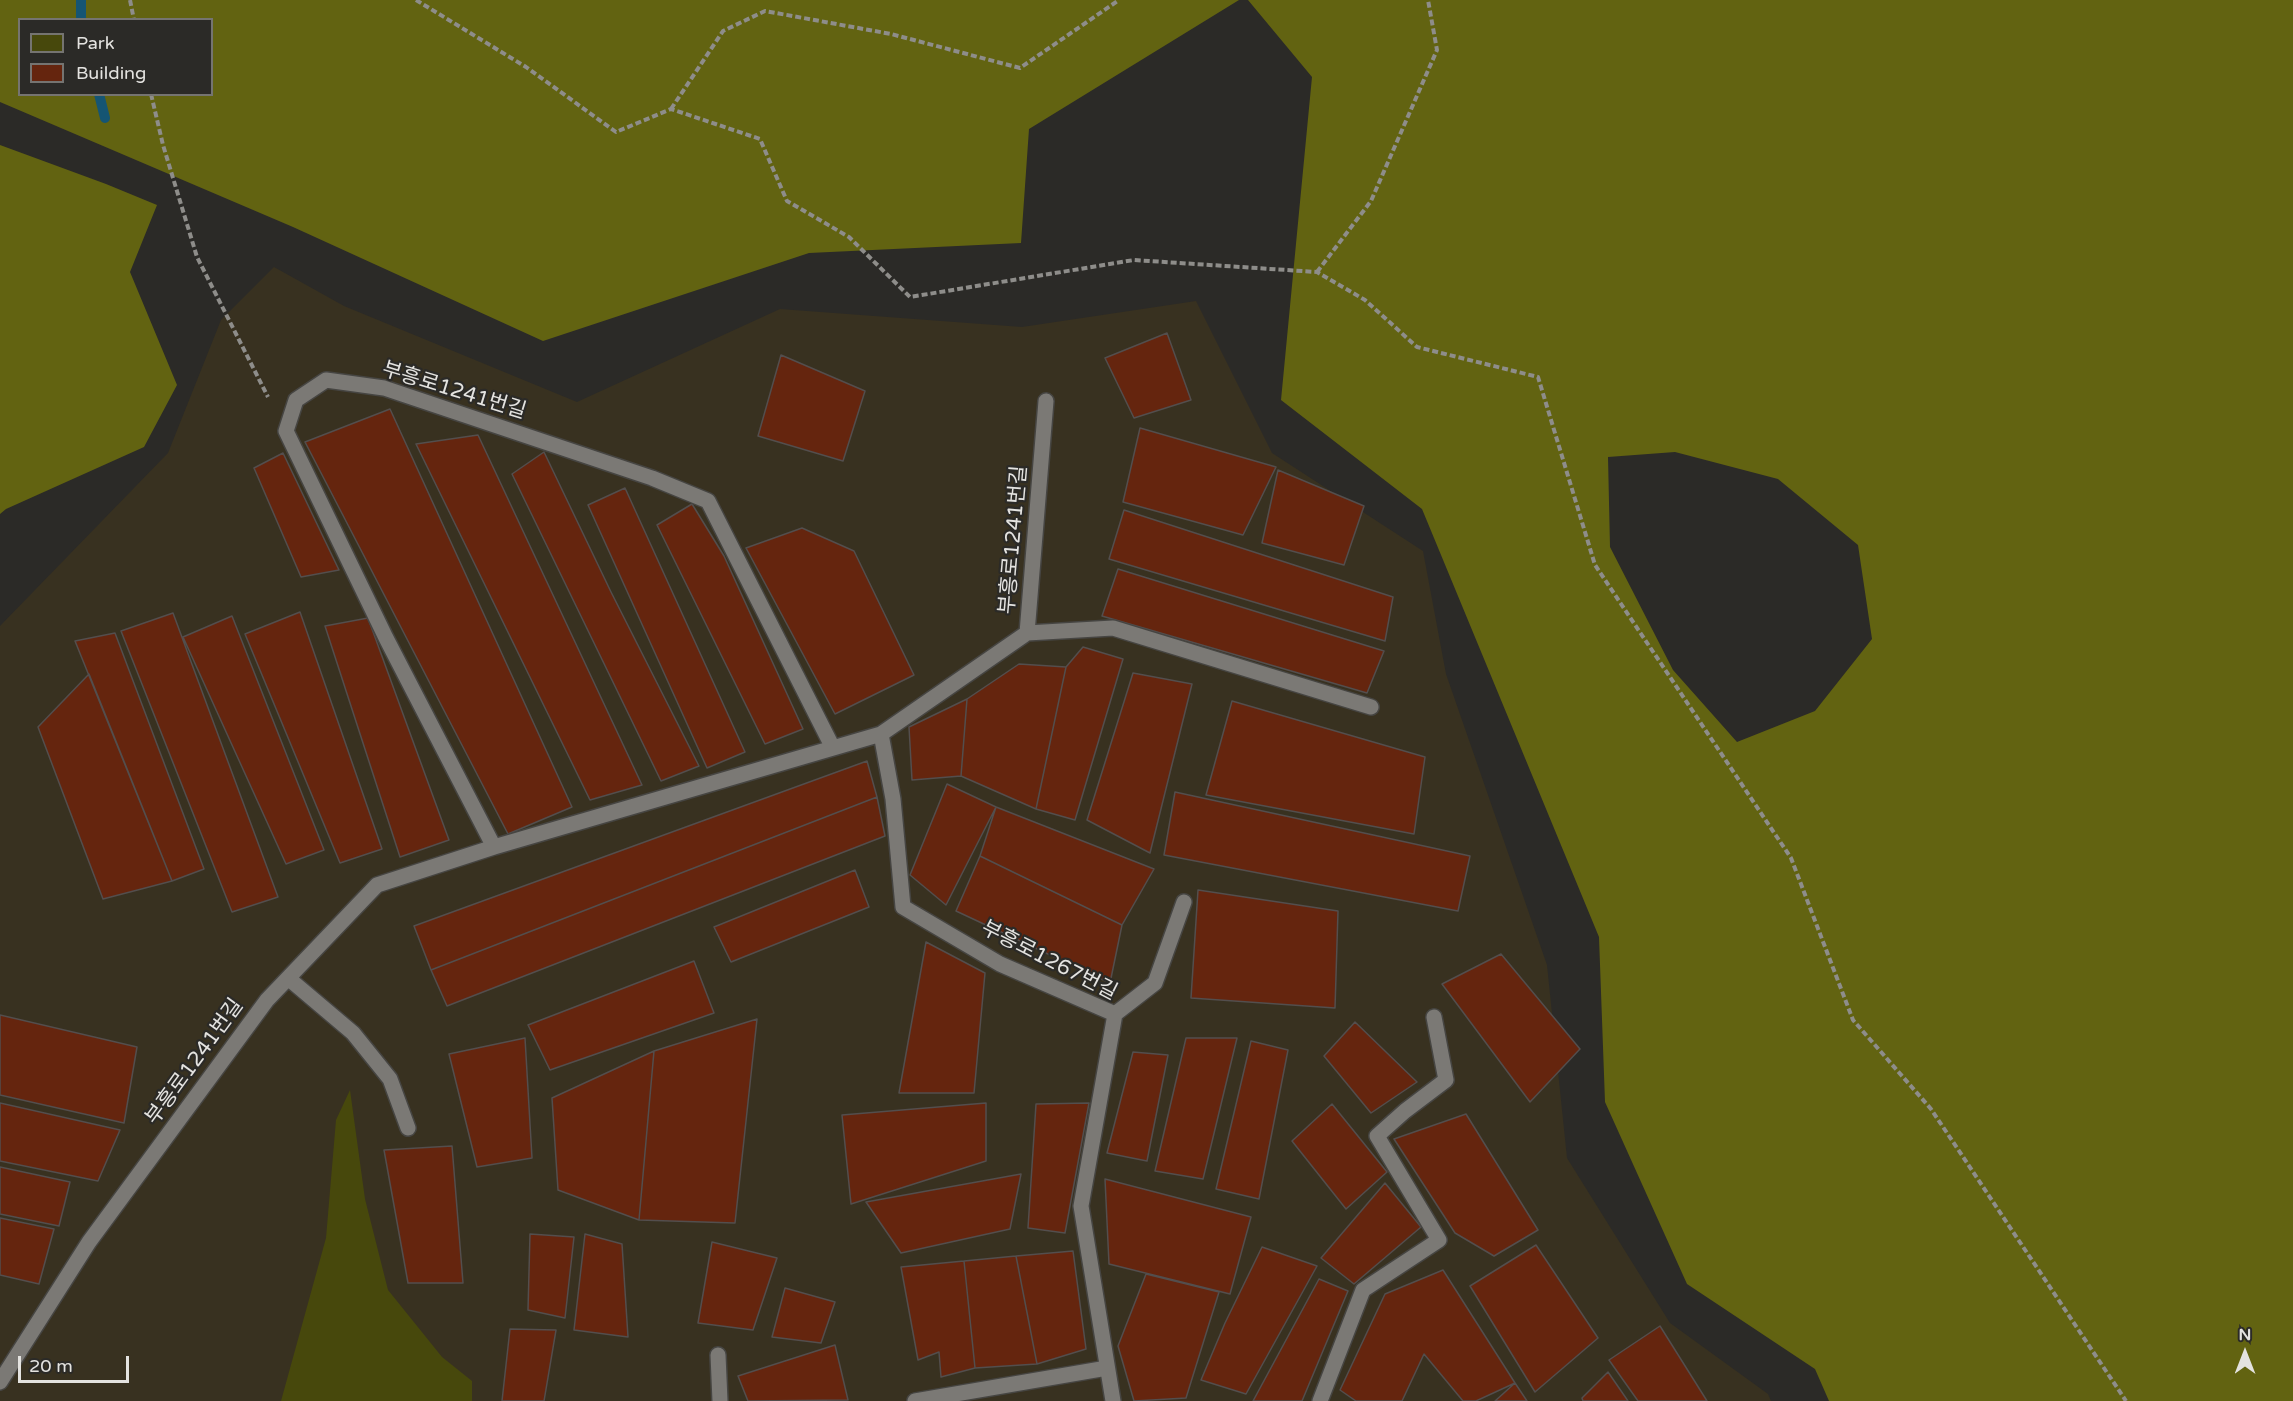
<!DOCTYPE html>
<html>
<head>
<meta charset="utf-8">
<style>
  body { margin:0 }
  #map { position:relative; width:2293px; height:1401px; overflow:hidden; background:#2b2a27; font-family:"Varela Round",sans-serif }
  canvas { display:block }
  .legend { position:absolute; left:18px; top:18px; width:195px; height:78px; box-sizing:border-box; background:#2b2a27; border:2px solid #757471; margin:0; padding:8px 10px; list-style:none; font-size:18px; color:#e4e3e0 }
  .legend li { display:flex; align-items:center; gap:12px; height:30px }
  .legend b { width:30px; border:2px solid #757471 }
  .north { position:absolute; left:2215px; top:1323px; width:60px; height:60px; -webkit-text-stroke:4px #2b2a27; paint-order:stroke; rotate:0deg; font-size:16px; font-weight:700; line-height:24px; text-align:center; color:#e4e3e0 }
  .north::after { content:''; display:block; margin:auto; width:21px; height:27px; background:#e4e3e0; clip-path:polygon(50% 0,100% 100%,50% 72%,0 100%) }
  .scale { position:absolute; left:18px; top:1356px; width:111px; height:27px; box-sizing:border-box; border:3px solid #e4e3e0; border-top:0; padding-left:8px; font-size:18px; line-height:21px; white-space:nowrap; color:#e4e3e0; -webkit-text-stroke:4px #2b2a27; paint-order:stroke }
</style>
</head>
<body>
<div id="map">
<canvas width="2293" height="1401"></canvas>
<ul class="legend">
<li><b style="height:16px;background:#47480c"></b>Park</li>
<li><b style="height:16px;background:#65250e"></b>Building</li>
</ul>
<div class="north">N</div>
<div class="scale">20 m</div>
</div>
<script>
const ctx = document.querySelector('canvas').getContext('2d');
ctx.lineJoin = 'round';
function paint(path, color) { ctx.fillStyle = color; ctx.fill(path, 'evenodd'); }
function trace(path, color, width, dash) { ctx.strokeStyle = color; ctx.lineWidth = width; ctx.lineCap = dash ? 'butt' : 'round'; ctx.setLineDash(dash || []); ctx.stroke(path); }
function label(font, color, halo, rows, align = 'center') {
  ctx.font = font + ' "Varela Round","Noto Sans KR",sans-serif'; ctx.lineWidth = 4.5; ctx.setLineDash([]); ctx.textBaseline = 'middle'; ctx.strokeStyle = halo; ctx.fillStyle = color; for (const [text, x, y, turn = 0] of rows) {
    ctx.save(); ctx.translate(x, y); ctx.rotate((+turn || 0) * Math.PI / 180); ctx.textAlign = isNaN(turn) ? turn : align; if (halo) ctx.strokeText(text, 0, 0); ctx.fillText(text, 0, 0); ctx.restore();
  }
}
paint(new Path2D(`
  M 274,267 L 344,306 L 577,402 L 780,309 L 1022,327 L 1196,301 L 1272,453 L 1423,551 L 1446,674 L 1547,965 L 1567,1158 L 1670,1323 L 1768,1394 L 1771,1401 L 0,1401 L 0,626 L 168,453 L 221,320 Z`), '#383120');
paint(new Path2D(`
  M 350,1090 L 365,1199 L 388,1290 L 442,1357 L 472,1381 L 472,1401 L 281,1401 L 326,1238 L 336,1120 Z`), '#47480c');
paint(new Path2D(`
  M 0,0 L 1239,0 L 1029,129 L 1021,243 L 809,253 L 543,341 L 293,227 L 0,102 ZM 20,20 L 212,20 L 212,94 L 20,94 Z
  M 1248,0 L 2293,0 L 2293,1401 L 1829,1401 L 1815,1369 L 1687,1284 L 1605,1102 L 1599,937 L 1422,509 L 1281,400 L 1312,77 ZM 1675,452 L 1778,479 L 1858,545 L 1872,639 L 1815,711 L 1737,742 L 1673,670 L 1610,547 L 1608,457 Z
  M 0,145 L 106,184 L 157,205 L 130,272 L 177,385 L 144,447 L 6,509 L 0,514 Z`), '#626311');
trace(new Path2D(`
  M 81,0 L 81,20
  M 99,94 L 105,118`), '#155573', 10);
const building = new Path2D(`
  M 1167,333 L 1191,400 L 1134,418 L 1105,358 Z
  M 781,355 L 865,391 L 843,461 L 758,436 Z
  M 390,409 L 572,807 L 508,834 L 305,442 Z
  M 1140,428 L 1276,467 L 1243,535 L 1123,502 Z
  M 478,435 L 642,785 L 590,800 L 416,444 Z
  M 544,452 L 611,592 L 699,766 L 661,781 L 512,474 Z
  M 283,453 L 339,570 L 301,577 L 254,468 Z
  M 1278,470 L 1364,506 L 1344,565 L 1262,543 Z
  M 625,488 L 745,752 L 707,768 L 588,505 Z
  M 692,504 L 724,556 L 803,729 L 765,744 L 657,525 Z
  M 1124,510 L 1393,597 L 1385,641 L 1109,559 Z
  M 802,528 L 854,551 L 914,675 L 835,714 L 746,548 Z
  M 1118,569 L 1384,651 L 1367,693 L 1102,616 Z
  M 300,612 L 382,849 L 340,863 L 245,634 Z
  M 173,613 L 278,897 L 232,912 L 121,631 Z
  M 232,616 L 324,850 L 286,864 L 183,637 Z
  M 368,618 L 449,840 L 400,857 L 325,626 Z
  M 115,633 L 204,869 L 172,881 L 75,641 Z
  M 1083,647 L 1123,659 L 1075,820 L 1036,809 L 1066,667 Z
  M 1019,664 L 1066,667 L 1036,809 L 961,776 L 967,699 Z
  M 1133,673 L 1192,684 L 1150,853 L 1087,820 Z
  M 89,674 L 172,881 L 103,899 L 38,727 Z
  M 967,699 L 961,776 L 912,780 L 909,727 Z
  M 1232,701 L 1425,757 L 1414,834 L 1206,795 Z
  M 867,761 L 877,797 L 431,970 L 414,926 Z
  M 947,784 L 996,807 L 946,905 L 910,875 Z
  M 1175,792 L 1470,856 L 1458,911 L 1164,855 Z
  M 877,797 L 885,836 L 447,1006 L 431,970 Z
  M 996,807 L 1154,869 L 1122,925 L 980,856 Z
  M 980,856 L 1122,925 L 1110,983 L 956,911 Z
  M 855,870 L 869,907 L 731,962 L 714,927 Z
  M 1198,890 L 1338,911 L 1335,1008 L 1191,998 Z
  M 926,942 L 985,973 L 974,1093 L 899,1093 Z
  M 1501,954 L 1580,1049 L 1530,1102 L 1442,984 Z
  M 694,961 L 714,1013 L 550,1070 L 528,1025 Z
  M 0,1015 L 137,1047 L 124,1123 L 0,1095 Z
  M 757,1019 L 735,1223 L 639,1220 L 654,1051 Z
  M 1355,1022 L 1417,1082 L 1371,1113 L 1324,1056 Z
  M 525,1038 L 532,1158 L 477,1167 L 449,1054 Z
  M 1186,1038 L 1237,1038 L 1203,1179 L 1155,1171 Z
  M 1251,1041 L 1288,1050 L 1259,1199 L 1216,1189 Z
  M 654,1051 L 639,1220 L 558,1190 L 552,1098 Z
  M 1133,1052 L 1168,1055 L 1147,1161 L 1107,1153 Z
  M 0,1103 L 120,1130 L 98,1181 L 0,1161 Z
  M 986,1103 L 986,1161 L 851,1204 L 842,1115 Z
  M 1089,1103 L 1065,1233 L 1028,1228 L 1036,1104 Z
  M 1332,1104 L 1387,1172 L 1346,1209 L 1292,1141 Z
  M 1466,1114 L 1538,1230 L 1494,1256 L 1455,1233 L 1394,1139 Z
  M 452,1146 L 463,1283 L 408,1283 L 384,1150 Z
  M 0,1167 L 70,1182 L 59,1226 L 0,1214 Z
  M 1021,1174 L 1010,1229 L 901,1253 L 866,1202 Z
  M 1105,1179 L 1251,1217 L 1230,1294 L 1109,1264 Z
  M 1385,1183 L 1421,1227 L 1354,1284 L 1321,1258 Z
  M 0,1218 L 54,1229 L 39,1284 L 0,1275 Z
  M 530,1234 L 574,1237 L 565,1318 L 528,1310 Z
  M 585,1234 L 622,1244 L 628,1337 L 574,1330 Z
  M 712,1242 L 777,1258 L 753,1330 L 698,1323 Z
  M 1536,1245 L 1598,1338 L 1535,1392 L 1470,1286 Z
  M 1262,1247 L 1317,1266 L 1246,1394 L 1201,1380 L 1225,1323 Z
  M 1073,1251 L 1086,1349 L 1037,1364 L 1016,1256 Z
  M 1016,1256 L 1037,1364 L 975,1368 L 964,1261 Z
  M 964,1261 L 975,1368 L 941,1377 L 939,1352 L 918,1360 L 901,1267 Z
  M 1443,1270 L 1515,1383 L 1476,1401 L 1463,1401 L 1424,1354 L 1402,1401 L 1356,1401 L 1340,1390 L 1385,1294 Z
  M 1146,1274 L 1219,1292 L 1186,1398 L 1134,1401 L 1118,1346 Z
  M 1319,1279 L 1348,1291 L 1302,1401 L 1253,1401 Z
  M 785,1288 L 835,1302 L 821,1343 L 772,1337 Z
  M 1660,1326 L 1707,1401 L 1638,1401 L 1609,1360 Z
  M 510,1329 L 556,1330 L 544,1401 L 502,1401 Z
  M 835,1345 L 848,1400 L 748,1401 L 738,1376 Z
  M 1608,1372 L 1628,1401 L 1583,1401 L 1582,1398 Z
  M 1515,1383 L 1527,1401 L 1495,1401 Z`);
paint(building, '#65250e');
trace(building, '#534e4d', 1.5);
const lane = new Path2D(`
  M 1027,633 L 1113,628 L 1371,707
  M 881,734 L 893,799 L 903,907 L 1000,964 L 1115,1014 L 1081,1206 L 1113,1401
  M 494,847 L 386,638 L 286,431 L 296,400 L 326,380 L 384,388 L 652,478 L 708,501 L 833,748
  M 288,978 L 353,1033 L 390,1079 L 408,1128
  M 1115,1014 L 1155,983 L 1184,902
  M 718,1355 L 720,1401
  M 0,1382 L 89,1242 L 267,1000 L 377,885 L 494,847 L 881,734 L 1027,633 L 1046,401
  M 915,1401 L 1107,1368
  M 1320,1401 L 1363,1290 L 1439,1240 L 1377,1136 L 1405,1111 L 1446,1080 L 1434,1017`);
trace(lane, '#464542', 18);
trace(new Path2D(`
  M 130,0 L 134,20
  M 416,0 L 526,67 L 616,132 L 671,109 L 760,139 L 787,201 L 849,237 L 910,297 L 1134,260 L 1317,272 L 1365,300 L 1417,347 L 1538,377 L 1595,565 L 1791,858 L 1853,1020 L 1931,1109 L 2126,1401
  M 151,94 L 163,145 L 197,257 L 268,397
  M 671,109 L 723,31 L 765,11 L 891,34 L 1020,68 L 1119,0
  M 1317,272 L 1371,201 L 1437,50 L 1428,0`), '#8e8d8a', 4, [6, 3]);
trace(lane, '#7b7975', 15);
label('21px', '#e4e3e0', '#2b2a27', [
  ["부흥로1241번길",454,391,17],
  ["부흥로1241번길",1014,540,-85],
  ["부흥로1267번길",1049,961,27],
  ["부흥로1241번길",195,1062,-54]
]);
</script>
</body>
</html>
